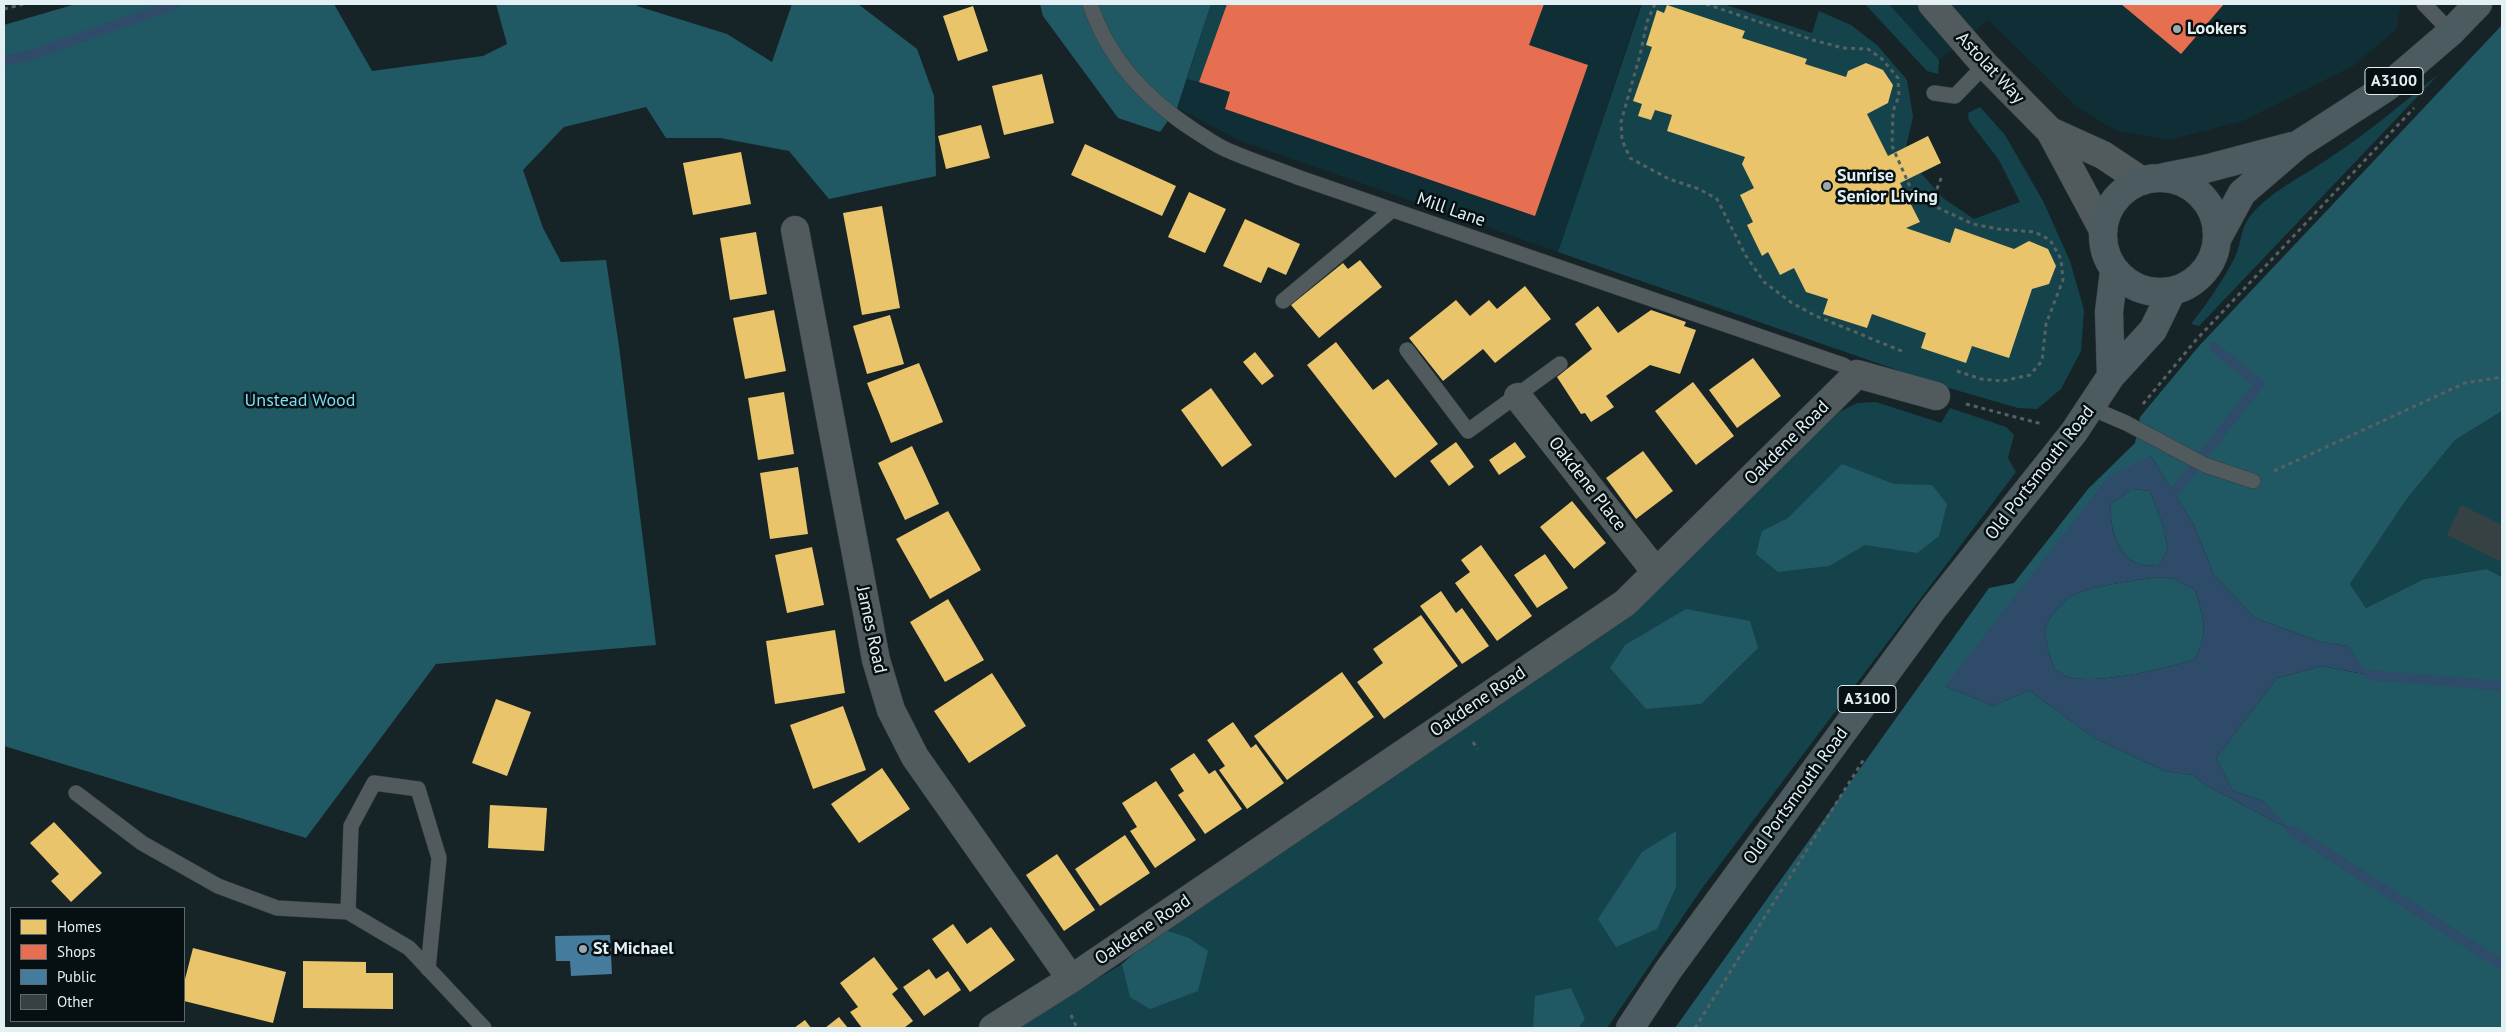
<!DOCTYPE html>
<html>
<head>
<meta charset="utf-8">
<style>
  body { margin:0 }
  #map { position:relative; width:2506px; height:1032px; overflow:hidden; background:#162427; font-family:"PT Sans",sans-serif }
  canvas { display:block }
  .frame { position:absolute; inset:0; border:5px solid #e2f0f3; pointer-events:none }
  .legend { position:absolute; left:10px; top:907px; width:175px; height:115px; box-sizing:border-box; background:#060f11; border:1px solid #5e696b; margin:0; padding:6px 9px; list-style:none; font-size:15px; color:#e2f0f3 }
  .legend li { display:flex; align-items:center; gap:10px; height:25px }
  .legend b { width:25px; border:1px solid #5e696b }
</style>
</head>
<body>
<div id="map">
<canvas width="2506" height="1032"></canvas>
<div class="frame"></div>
<ul class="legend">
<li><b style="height:14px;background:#e9c46a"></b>Homes</li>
<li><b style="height:14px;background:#e76f51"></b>Shops</li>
<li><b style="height:14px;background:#457b9d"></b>Public</li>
<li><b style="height:14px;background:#364144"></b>Other</li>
</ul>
</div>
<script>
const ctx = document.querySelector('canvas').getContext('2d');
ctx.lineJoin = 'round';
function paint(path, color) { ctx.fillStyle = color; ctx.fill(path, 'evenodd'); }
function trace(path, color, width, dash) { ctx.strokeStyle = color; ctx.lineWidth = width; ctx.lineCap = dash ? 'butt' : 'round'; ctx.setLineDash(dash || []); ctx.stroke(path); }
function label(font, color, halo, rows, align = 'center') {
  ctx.font = font + ' "PT Sans",sans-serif'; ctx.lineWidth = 5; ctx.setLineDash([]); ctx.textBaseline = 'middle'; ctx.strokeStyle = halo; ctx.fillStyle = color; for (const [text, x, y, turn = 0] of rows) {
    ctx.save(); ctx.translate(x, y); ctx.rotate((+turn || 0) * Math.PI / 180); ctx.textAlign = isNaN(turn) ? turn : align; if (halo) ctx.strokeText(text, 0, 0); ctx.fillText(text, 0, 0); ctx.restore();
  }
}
paint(new Path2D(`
  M 1211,4 L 1641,4 L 1558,252 L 1238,140 L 1177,108 Z
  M 1889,4 L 2401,4 L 2396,30 L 2353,66 L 2243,121 L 2168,140 L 2117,131 L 2077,107 L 1988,20 L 1939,60 Z`), '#0f2e35');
paint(new Path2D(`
  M 1211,4 L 1227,4 L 1199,82 L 1187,79 Z
  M 1642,4 L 1723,4 L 1812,33 L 1819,11 L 1851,25 L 1878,46 L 1907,80 L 1913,117 L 1906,147 L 1928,136 L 1941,163 L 1921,173 L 1943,198 L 1974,219 L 2020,202 L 1999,160 L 1969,121 L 1968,113 L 1980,107 L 2005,135 L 2043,201 L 2070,261 L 2084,310 L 2081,351 L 2061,389 L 2037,409 L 2018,408 L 1949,388 L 1558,252 Z
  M 1865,4 L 1889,4 L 1939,60 L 1938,74 L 1927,71 Z
  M 2438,75 L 2199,326 L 2191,324 C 2208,302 2223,281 2235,257 C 2242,242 2240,228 2251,215 C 2272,190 2302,177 2328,159 C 2367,134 2402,103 2438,75 Z
  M 1876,402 L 1941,423 L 1950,408 L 2006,427 L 2014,435 L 2008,458 L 2016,472 L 1703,887 L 1607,1028 L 1016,1028 L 1122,964 L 1162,929 L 1728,519 L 1839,412 L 1857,403 Z
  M 2502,411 L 2502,577 L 2487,569 L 2424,579 L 2366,608 L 2350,584 L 2406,500 L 2455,440 Z`), '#15434c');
paint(new Path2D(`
  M 76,4 L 334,4 L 372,71 L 483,56 L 507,44 L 496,4 L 637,4 L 637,6 L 727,34 L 772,62 L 792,4 L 858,4 L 917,49 L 934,96 L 936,176 L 829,199 L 789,151 L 720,138 L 666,138 L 646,107 L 564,127 L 523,170 L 543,228 L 561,262 L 606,260 L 619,346 L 656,645 L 436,664 L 306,838 L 4,746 L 4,25 Z
  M 1040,4 L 1211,4 L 1177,108 L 1160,132 L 1118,118 L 1043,16 Z
  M 2502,25 L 2502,411 L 2455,440 L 2406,500 L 2350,584 L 2366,608 L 2424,579 L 2487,569 L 2502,577 L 2502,1028 L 1675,1028 L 1989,588 L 2014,583 L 2088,489 L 2135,443 L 2140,417 L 2199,346 ZM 2151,456 L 2194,525 L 2214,575 L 2255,618 L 2321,642 L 2348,646 L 2368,675 L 2322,666 L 2277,678 L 2216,758 L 2233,791 L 2263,801 L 2289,829 L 2207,786 L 2193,775 L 2165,771 L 2094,738 L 2029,690 L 1993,706 L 1945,686 Z
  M 1842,464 L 1894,484 L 1932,485 L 1947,504 L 1939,536 L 1917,553 L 1865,545 L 1829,566 L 1778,572 L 1756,554 L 1762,531 L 1788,518 Z
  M 2132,489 L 2150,491 L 2163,526 L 2168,549 L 2159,565 C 2154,565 2148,566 2143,565 C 2117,560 2109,526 2111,504 Z
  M 2158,577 L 2174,579 L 2195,590 C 2204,620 2209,630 2195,659 C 2165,669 2104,683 2073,678 C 2067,678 2060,672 2055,670 C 2051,657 2044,643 2046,629 C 2047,619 2063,600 2072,596 C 2092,585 2135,581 2158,577 Z
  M 1686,609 L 1750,621 L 1758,648 L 1701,704 L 1646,709 L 1610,668 L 1625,645 Z
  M 1676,831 L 1676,887 L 1657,929 L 1616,947 L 1598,919 L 1642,852 Z
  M 1162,929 L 1189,938 L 1208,951 L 1198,991 L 1150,1009 L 1130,997 L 1122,964 Z
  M 1571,988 L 1585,1019 L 1578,1028 L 1533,1028 L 1535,996 Z`), '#205964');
paint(new Path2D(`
  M 2151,456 L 2194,525 L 2214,575 L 2255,618 L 2321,642 L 2348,646 L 2369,675 L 2322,666 L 2277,678 L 2216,758 L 2233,791 L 2263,801 L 2291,830 L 2207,786 L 2193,775 L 2165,771 L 2094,738 L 2029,690 L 1993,706 L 1945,686 L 2109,476 ZM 2132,489 L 2150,491 L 2163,526 L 2168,549 L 2159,565 C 2154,565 2148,566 2143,565 C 2117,560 2109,527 2111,504 ZM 2158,577 L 2174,579 L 2195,590 C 2204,619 2209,630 2195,659 C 2165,669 2104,683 2073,678 C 2067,678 2060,672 2055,670 C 2051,657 2044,643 2046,629 C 2047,619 2063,600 2072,596 C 2092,585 2135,581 2158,577 Z`), '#2e4b69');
paint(new Path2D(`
  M 1667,5 L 1745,31 L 1742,38 L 1807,59 L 1805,64 L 1846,77 L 1848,71 L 1866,63 L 1883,70 L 1893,85 L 1888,103 L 1867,114 L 1888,156 L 1928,136 L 1941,163 L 1900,183 L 1920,222 L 1906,228 L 1950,243 L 1955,228 L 2014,249 L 2029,241 L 2048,249 L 2056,266 L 2049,284 L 2032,289 L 2009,358 L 1972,346 L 1966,363 L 1921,348 L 1926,333 L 1872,314 L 1867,328 L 1823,314 L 1828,299 L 1806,292 L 1794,268 L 1780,275 L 1768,252 L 1762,256 L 1747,225 L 1753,222 L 1740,195 L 1754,188 L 1742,164 L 1745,157 L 1667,131 L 1672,115 L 1655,110 L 1651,120 L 1638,116 L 1642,104 L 1633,101 L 1652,47 L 1646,45 L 1657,10 L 1664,13 Z
  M 973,6 L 988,51 L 958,61 L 943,16 Z
  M 1042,74 L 1054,123 L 1004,135 L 992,86 Z
  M 981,125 L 990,158 L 946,169 L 938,136 Z
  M 1085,144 L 1176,186 L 1162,216 L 1071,175 Z
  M 741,152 L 751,204 L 693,215 L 683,163 Z
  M 1189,192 L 1226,209 L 1205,253 L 1168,237 Z
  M 882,206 L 900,308 L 862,315 L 843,213 Z
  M 1245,219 L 1300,244 L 1286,275 L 1268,267 L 1261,283 L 1223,266 Z
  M 756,232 L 767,294 L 730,300 L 720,238 Z
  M 1360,260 L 1382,287 L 1319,338 L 1291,305 L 1343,263 L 1348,269 Z
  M 1525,286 L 1551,319 L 1495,363 L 1483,349 L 1443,381 L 1409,338 L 1456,300 L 1470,316 L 1489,300 L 1497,309 Z
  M 1598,306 L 1618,333 L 1651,310 L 1686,322 L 1684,326 L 1696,330 L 1680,374 L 1650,365 L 1606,396 L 1614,407 L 1591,422 L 1585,413 L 1581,414 L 1557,377 L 1592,349 L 1575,324 Z
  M 774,310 L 786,371 L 745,379 L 733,318 Z
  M 890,315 L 904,364 L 867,374 L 853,326 Z
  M 1336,342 L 1373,390 L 1388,379 L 1438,444 L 1395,478 L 1307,365 Z
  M 1255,352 L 1274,376 L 1262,385 L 1243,362 Z
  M 1753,358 L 1781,396 L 1737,428 L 1709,390 Z
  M 919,363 L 943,422 L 891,443 L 867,383 Z
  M 1693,382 L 1734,436 L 1696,465 L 1655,411 Z
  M 1211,388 L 1252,445 L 1222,467 L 1181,410 Z
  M 784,392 L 794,454 L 758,460 L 748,398 Z
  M 1456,442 L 1474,467 L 1449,486 L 1430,461 Z
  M 1515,442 L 1526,457 L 1499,475 L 1489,460 Z
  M 912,446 L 939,504 L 905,520 L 878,463 Z
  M 1643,451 L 1673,491 L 1636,519 L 1606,478 Z
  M 798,467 L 808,534 L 770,539 L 760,473 Z
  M 1572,501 L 1606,543 L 1574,569 L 1540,527 Z
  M 948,511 L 981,570 L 930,599 L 896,539 Z
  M 1481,545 L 1532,616 L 1497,641 L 1455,583 L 1470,572 L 1461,560 Z
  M 812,547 L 824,605 L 787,613 L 775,555 Z
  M 1545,554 L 1568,588 L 1537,608 L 1514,575 Z
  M 1441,591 L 1456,613 L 1462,608 L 1489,646 L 1462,664 L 1420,606 Z
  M 948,599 L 984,660 L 945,682 L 910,622 Z
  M 1421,615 L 1458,666 L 1384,719 L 1357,682 L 1383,663 L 1373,649 Z
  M 835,630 L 845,693 L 775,704 L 766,641 Z
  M 1342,672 L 1374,717 L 1287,780 L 1254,736 Z
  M 992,673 L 1026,726 L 969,763 L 934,711 Z
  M 496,699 L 531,712 L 507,776 L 472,763 Z
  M 843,706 L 866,770 L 813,789 L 790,725 Z
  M 1233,722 L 1251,748 L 1256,744 L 1284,783 L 1247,809 L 1219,770 L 1225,766 L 1207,740 Z
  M 1194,753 L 1209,774 L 1215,770 L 1242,809 L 1205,834 L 1178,795 L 1184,791 L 1170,769 Z
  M 882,768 L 910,809 L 859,843 L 831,804 Z
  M 1156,781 L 1196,840 L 1155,868 L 1130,831 L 1137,827 L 1122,803 Z
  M 490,805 L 547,808 L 544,851 L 488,848 Z
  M 54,822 L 102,873 L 71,902 L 51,881 L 59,874 L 30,843 Z
  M 1125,835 L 1150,873 L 1100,906 L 1075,869 Z
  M 1057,854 L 1095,910 L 1064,931 L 1026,875 Z
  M 953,924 L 967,944 L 991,927 L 1015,960 L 970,992 L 932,939 Z
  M 193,948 L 286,972 L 273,1023 L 184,1001 L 184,983 Z
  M 874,957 L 898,989 L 892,994 L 913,1021 L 904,1028 L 862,1028 L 850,1012 L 858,1007 L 840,983 Z
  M 303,961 L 366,962 L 366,973 L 393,973 L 393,1009 L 303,1008 Z
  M 929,969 L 936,979 L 948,971 L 961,990 L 924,1016 L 903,987 Z
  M 839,1017 L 848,1028 L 825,1028 Z
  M 805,1020 L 811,1028 L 794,1028 Z`), '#e9c46a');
paint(new Path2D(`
  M 1227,4 L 1544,4 L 1529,45 L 1588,65 L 1535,216 L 1225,109 L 1230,92 L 1199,82 Z
  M 2121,4 L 2224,4 L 2181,54 Z`), '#e76f51');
paint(new Path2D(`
  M 610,935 L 612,974 L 571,976 L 570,961 L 556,961 L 555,936 Z`), '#457b9d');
trace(new Path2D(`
  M 4,61 L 31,55 L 175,4
  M 2174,493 L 2259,384 L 2214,347
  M 2369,675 L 2502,686
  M 2291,830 L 2502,965`), '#2e4b69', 10);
paint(new Path2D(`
  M 2461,505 L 2502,525 L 2502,562 L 2447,535 Z`), '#364144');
const service = new Path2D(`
  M 1090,4 C 1109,60 1146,99 1195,131 C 1205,137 1214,144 1225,149 C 1249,160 1275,168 1300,178 L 1843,365 L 1857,374
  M 2424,4 L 2451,32
  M 1934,93 L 1955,96 L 1985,65
  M 1283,301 L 1392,210
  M 1407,350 L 1468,431 L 1560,364
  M 2091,408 L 2126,423 L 2205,465 L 2253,481
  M 76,793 L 142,843 L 218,886 L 277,908 L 348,912 L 409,948 L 484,1028
  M 348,912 L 351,826 L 374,783 L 418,789 L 439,858 L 428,969`);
const minor = new Path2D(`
  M 1932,4 L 1985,65 L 2050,131 L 2103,230
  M 2050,131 L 2103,155 L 2142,181
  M 795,230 L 876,660 L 891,710 L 915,757 L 1071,979
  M 1518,397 L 1656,572
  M 993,1028 L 1071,979 L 1625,603 L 1857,374 L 1936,396`);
const primary = new Path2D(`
  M 2164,177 L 2205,169 L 2292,146
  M2103 235a57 57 0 1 1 114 0a57 57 0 1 1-114 0Z
  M 2217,239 L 2242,193 L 2299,144 L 2387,87 L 2451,32 L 2478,4
  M 2111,376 L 2109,312 L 2114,271
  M 1630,1028 L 1669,969 L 1933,609 L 2074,432 L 2111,376 L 2153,330 L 2172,291`);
trace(service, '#343e40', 16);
trace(minor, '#343e40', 29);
trace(primary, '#343e40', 29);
trace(new Path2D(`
  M 1655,4 L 1647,22 L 1640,55 L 1621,122 L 1622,140 L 1630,158 L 1669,179 L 1699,189 L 1717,199 L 1746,256 L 1764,282 L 1792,303 L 1816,316 L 1904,352
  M 1706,4 L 1813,40 L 1843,48 L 1868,49 L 1882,59 L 1898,78 L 1899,96 L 1893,111 L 1892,146 L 1911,189 L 1921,200 L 1973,224 L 1998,229 L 2035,232 L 2050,240 L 2061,259 L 2063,280 L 2046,324 L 2042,361 L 2030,375 L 2002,381 L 1981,379 L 1957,371
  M 4,9 L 24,4
  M 1931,204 L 1942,176
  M 1966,404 L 2042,424
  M 2143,404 L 2196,340 L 2414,108
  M 2274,471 L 2465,383 L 2502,377
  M 1473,742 L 1478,749
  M 1071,1015 L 1077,1028
  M 1695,1028 L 1864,759`), '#576062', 3, [4, 4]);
trace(service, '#515b5d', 15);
trace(minor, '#515b5d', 28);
trace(primary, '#4b5b5f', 28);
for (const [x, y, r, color] of [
  [2177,29,5,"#9ba9ac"],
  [1827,186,5,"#9ba9ac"],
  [583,949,5,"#9ba9ac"]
]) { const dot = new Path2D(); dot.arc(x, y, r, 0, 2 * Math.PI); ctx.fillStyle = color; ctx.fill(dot); trace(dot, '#060f11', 2); }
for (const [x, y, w] of [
  [2394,81,58],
  [1867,699,58]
]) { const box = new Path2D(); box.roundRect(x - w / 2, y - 13.5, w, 27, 4); ctx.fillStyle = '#060f11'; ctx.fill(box); trace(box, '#e2f0f3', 1); }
label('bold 16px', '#e2f0f3', null, [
  ["A3100",2394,81],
  ["A3100",1867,699]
]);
label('bold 18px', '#e2f0f3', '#060f11', [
  ["Lookers",2187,29],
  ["Sunrise",1837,176],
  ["Senior Living",1837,197],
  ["St Michael",593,949]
], 'left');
label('18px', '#e2f0f3', '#060f11', [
  ["Astolat Way",1990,68,47],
  ["Mill Lane",1451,210,19],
  ["Oakdene Road",1787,443,-45],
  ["Old Portsmouth Road",2040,473,-52],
  ["Oakdene Place",1587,484,52],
  ["James Road",871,630,78],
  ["Oakdene Road",1478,702,-34],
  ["Old Portsmouth Road",1796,796,-54],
  ["Oakdene Road",1143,930,-34]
]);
label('18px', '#7ddef4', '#060f11', [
  ["Unstead Wood",300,401]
]);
</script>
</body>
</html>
